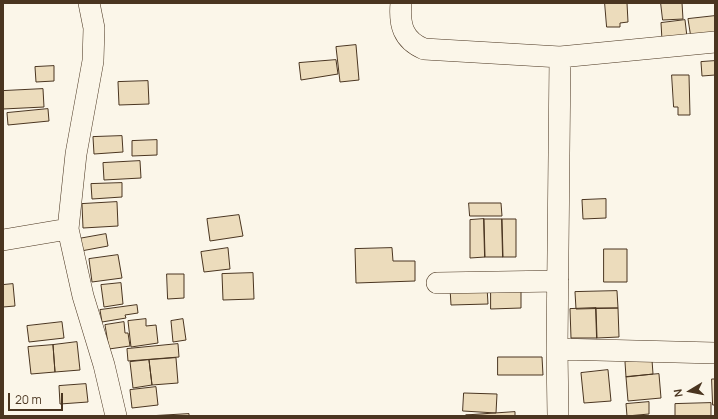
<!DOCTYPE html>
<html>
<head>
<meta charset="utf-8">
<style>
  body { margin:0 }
  #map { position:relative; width:718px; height:419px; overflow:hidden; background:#fbf6e9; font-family:Manrope,sans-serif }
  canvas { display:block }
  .frame { position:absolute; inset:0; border:4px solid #4a3520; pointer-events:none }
  .north { position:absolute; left:670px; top:371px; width:40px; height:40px; -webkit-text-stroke:3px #fbf6e9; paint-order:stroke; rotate:260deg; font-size:11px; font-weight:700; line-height:16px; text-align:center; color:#4a3520 }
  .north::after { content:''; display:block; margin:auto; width:14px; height:18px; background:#4a3520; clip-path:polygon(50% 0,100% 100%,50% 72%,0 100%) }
  .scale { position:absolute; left:8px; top:393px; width:55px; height:18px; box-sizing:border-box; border:2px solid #4a3520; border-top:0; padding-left:5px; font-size:12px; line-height:14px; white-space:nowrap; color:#4a3520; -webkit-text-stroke:3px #fbf6e9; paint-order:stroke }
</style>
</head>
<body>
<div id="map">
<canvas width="718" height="419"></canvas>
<div class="frame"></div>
<div class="north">N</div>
<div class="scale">20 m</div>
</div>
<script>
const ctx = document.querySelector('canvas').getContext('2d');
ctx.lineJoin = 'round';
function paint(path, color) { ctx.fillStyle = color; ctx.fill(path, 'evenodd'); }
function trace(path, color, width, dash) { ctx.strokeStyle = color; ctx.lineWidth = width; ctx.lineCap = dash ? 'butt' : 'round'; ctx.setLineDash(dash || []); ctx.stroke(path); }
const building = new Path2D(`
  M 605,3 L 627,3 L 628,22 L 620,23 L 620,27 L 607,27 Z
  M 661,3 L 682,3 L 683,19 L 663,20 Z
  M 715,16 L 715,35 L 691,38 L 688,19 Z
  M 685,20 L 687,37 L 662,40 L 661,23 Z
  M 356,45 L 359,80 L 340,82 L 336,47 Z
  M 336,60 L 338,74 L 301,80 L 299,63 Z
  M 715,61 L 715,75 L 702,76 L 701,62 Z
  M 54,66 L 54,81 L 36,82 L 35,67 Z
  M 672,75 L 689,75 L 690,115 L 678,115 L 678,107 L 674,107 Z
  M 148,81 L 149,104 L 119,105 L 118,82 Z
  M 43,89 L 44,107 L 3,109 L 3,91 Z
  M 48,109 L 49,121 L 8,125 L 7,113 Z
  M 122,136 L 123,152 L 94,154 L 93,137 Z
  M 157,140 L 157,155 L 132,156 L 132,141 Z
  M 140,161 L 141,178 L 104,180 L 103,163 Z
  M 122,183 L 122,197 L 92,199 L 91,184 Z
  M 606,199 L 606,218 L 583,219 L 582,200 Z
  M 117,202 L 118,226 L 83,228 L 82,204 Z
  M 469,203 L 501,203 L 502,216 L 470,216 Z
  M 239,215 L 243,236 L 210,241 L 207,219 Z
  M 484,219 L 485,257 L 470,258 L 470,220 Z
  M 484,219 L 502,219 L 503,257 L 485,257 Z
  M 502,219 L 516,219 L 516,257 L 503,257 Z
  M 106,234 L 108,246 L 81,251 L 78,239 Z
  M 228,248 L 230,269 L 204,272 L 201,252 Z
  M 392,248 L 393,261 L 415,261 L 415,281 L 356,283 L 355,249 Z
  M 604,249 L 627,249 L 627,282 L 604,282 Z
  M 118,255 L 122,278 L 92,282 L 89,259 Z
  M 253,273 L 254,299 L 223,300 L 222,274 Z
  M 167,274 L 184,274 L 184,298 L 168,299 Z
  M 121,283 L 123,304 L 104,307 L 101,285 Z
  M 13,284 L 15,306 L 3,307 L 3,285 Z
  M 487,287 L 488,304 L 451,305 L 450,288 Z
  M 491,287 L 521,287 L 521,308 L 491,309 Z
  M 617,291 L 618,308 L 576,309 L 575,292 Z
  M 137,305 L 138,313 L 125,315 L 126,318 L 102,322 L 100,310 Z
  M 596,308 L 597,338 L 571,338 L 570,309 Z
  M 596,308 L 618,308 L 619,337 L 597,338 Z
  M 146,319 L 146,326 L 156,325 L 158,343 L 131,347 L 128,321 Z
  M 183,319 L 186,340 L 173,342 L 171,321 Z
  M 62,322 L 64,338 L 29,342 L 27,326 Z
  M 124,322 L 125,333 L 128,333 L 130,346 L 109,349 L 105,325 Z
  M 77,342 L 80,370 L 55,372 L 53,345 Z
  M 178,344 L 179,357 L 128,361 L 127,349 Z
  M 53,345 L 55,372 L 31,374 L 28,347 Z
  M 498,357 L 542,357 L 543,375 L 498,375 Z
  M 176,358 L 178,383 L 152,385 L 149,360 Z
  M 149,360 L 152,385 L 133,388 L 130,362 Z
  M 652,360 L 653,374 L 626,377 L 625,362 Z
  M 608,370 L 611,401 L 584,403 L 581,373 Z
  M 659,374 L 661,398 L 628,401 L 626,377 Z
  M 712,379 L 715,379 L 715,405 L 713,405 Z
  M 86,384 L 88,402 L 60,404 L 59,386 Z
  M 156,387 L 158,405 L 132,408 L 130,390 Z
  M 464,393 L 497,394 L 496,413 L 463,411 Z
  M 649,402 L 649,414 L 627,416 L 626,404 Z
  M 711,403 L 711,416 L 675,416 L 675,404 Z
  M 515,412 L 515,416 L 466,415 Z
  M 189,414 L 189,416 L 148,416 Z`);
paint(building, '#ecdcbc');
trace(building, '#4a3520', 1);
const minor = new Path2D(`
  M 89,3 L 94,28 L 93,61 L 76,154 L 68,229 L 83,296 L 104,365 L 116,416
  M 401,3 C 399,25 403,40 424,49 L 560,57 L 715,42
  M 3,240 L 68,229
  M 437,283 L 558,281
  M 557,349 L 715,353
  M 558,416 L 557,349 L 560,57`);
trace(minor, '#4a3520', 22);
trace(minor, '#fbf6e9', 21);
</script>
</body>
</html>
